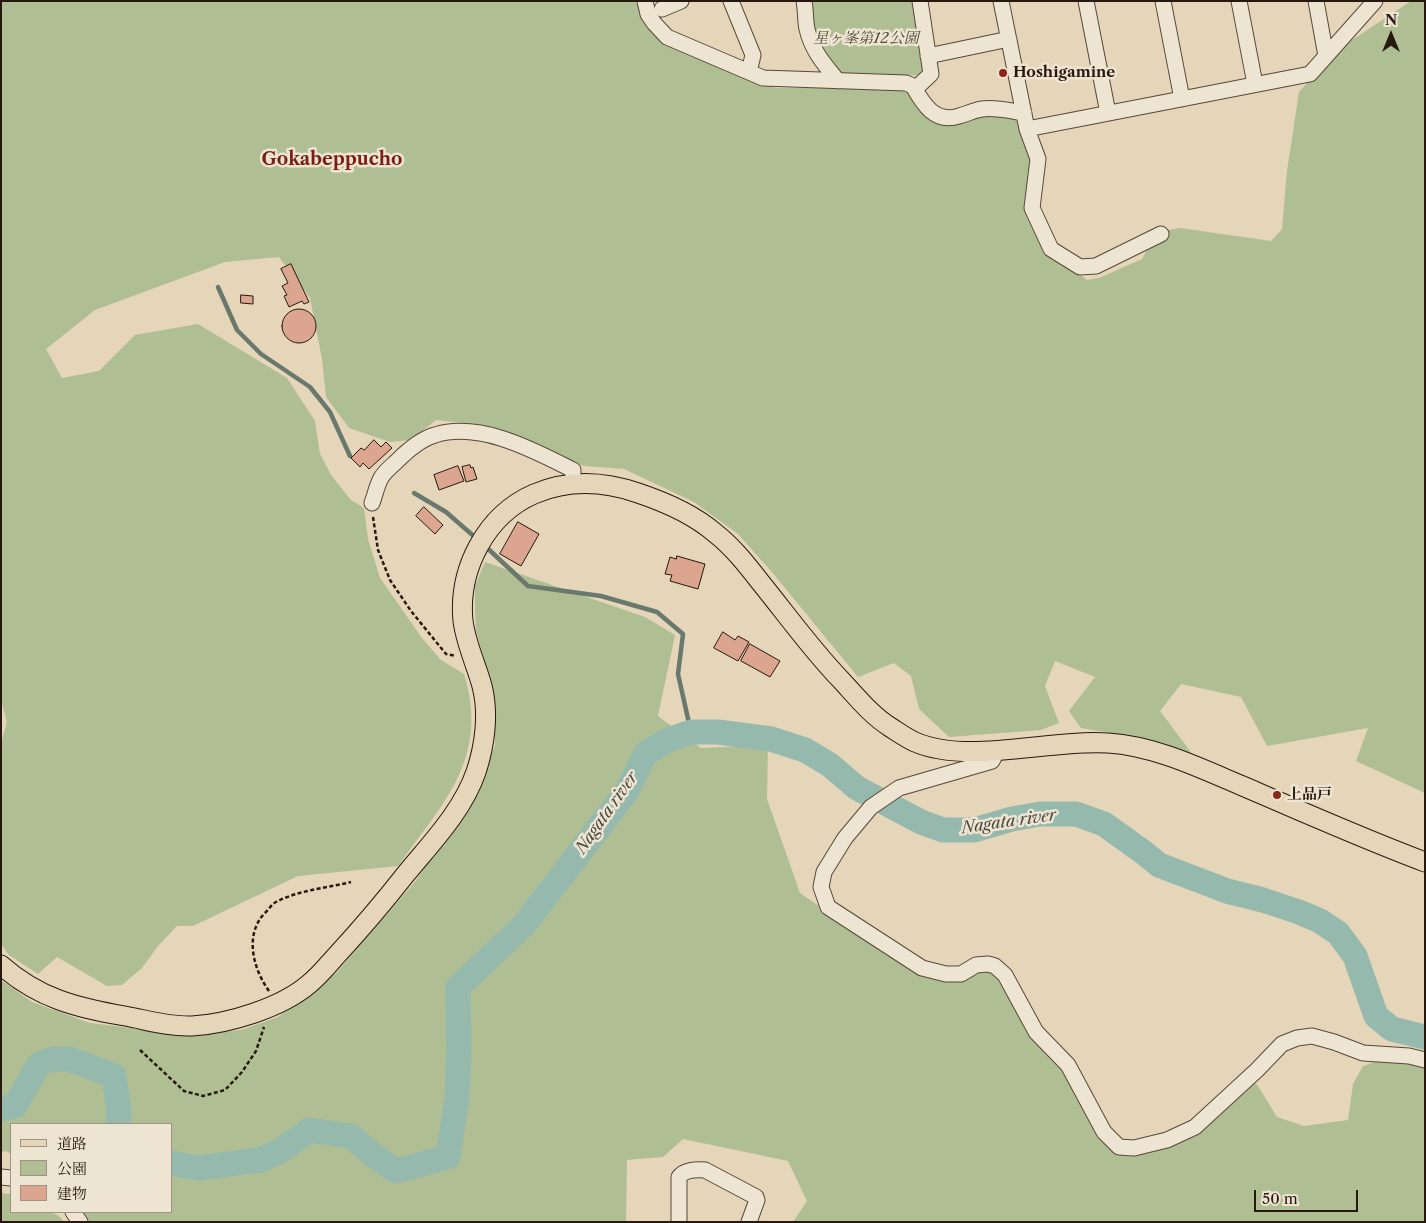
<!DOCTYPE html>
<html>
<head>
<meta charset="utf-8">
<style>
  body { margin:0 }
  #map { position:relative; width:1426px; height:1223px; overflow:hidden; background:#e5d5b9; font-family:"Libre Caslon Text","Noto Serif JP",serif }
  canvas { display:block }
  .frame { position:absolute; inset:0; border:2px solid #28190f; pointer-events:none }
  .legend { position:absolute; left:10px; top:1123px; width:162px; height:90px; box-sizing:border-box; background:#eee4d2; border:1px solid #9f9384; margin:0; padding:6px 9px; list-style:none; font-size:15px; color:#28190f }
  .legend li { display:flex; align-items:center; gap:10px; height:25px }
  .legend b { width:25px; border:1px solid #9f9384 }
  .north { position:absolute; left:1366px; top:10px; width:50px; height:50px; -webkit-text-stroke:4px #eee4d2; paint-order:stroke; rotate:0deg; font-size:14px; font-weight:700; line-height:20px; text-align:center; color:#28190f }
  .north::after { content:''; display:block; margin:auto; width:18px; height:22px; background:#28190f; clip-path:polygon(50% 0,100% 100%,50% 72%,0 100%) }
  .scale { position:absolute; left:1254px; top:1190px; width:104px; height:22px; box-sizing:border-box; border:2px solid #28190f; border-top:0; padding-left:6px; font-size:15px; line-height:18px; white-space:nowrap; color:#28190f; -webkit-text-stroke:4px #eee4d2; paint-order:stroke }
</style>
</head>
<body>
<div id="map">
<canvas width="1426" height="1223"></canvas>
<div class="frame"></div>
<ul class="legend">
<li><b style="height:6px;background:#e5d5b9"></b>道路</li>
<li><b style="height:14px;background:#b0be93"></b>公園</li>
<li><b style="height:14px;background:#dca58f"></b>建物</li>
</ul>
<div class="north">N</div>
<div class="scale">50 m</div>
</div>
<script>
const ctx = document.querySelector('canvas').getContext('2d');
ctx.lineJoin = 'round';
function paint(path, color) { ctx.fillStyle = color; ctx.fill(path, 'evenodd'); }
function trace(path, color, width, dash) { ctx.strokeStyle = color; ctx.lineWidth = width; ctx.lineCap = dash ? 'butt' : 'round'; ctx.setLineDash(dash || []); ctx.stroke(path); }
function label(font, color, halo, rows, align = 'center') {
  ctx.font = font + ' "Libre Caslon Text","Noto Serif JP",serif'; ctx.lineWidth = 5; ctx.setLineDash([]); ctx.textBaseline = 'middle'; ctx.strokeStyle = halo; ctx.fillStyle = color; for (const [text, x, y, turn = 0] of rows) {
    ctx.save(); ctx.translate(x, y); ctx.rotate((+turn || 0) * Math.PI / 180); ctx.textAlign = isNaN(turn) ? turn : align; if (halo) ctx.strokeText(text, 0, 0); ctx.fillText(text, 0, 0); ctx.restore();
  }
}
paint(new Path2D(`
  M 1,1 L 635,1 L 649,23 L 676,47 L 776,88 L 902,88 L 912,92 L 916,108 L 927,117 L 944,125 L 961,123 L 988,113 L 1006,116 L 1018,121 L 1035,163 L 1026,216 L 1046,249 L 1087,280 L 1099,278 L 1142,259 L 1156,232 L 1180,228 L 1271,241 L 1282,229 L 1287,171 L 1299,92 L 1337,50 L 1411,1 L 1425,1 L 1425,793 L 1356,761 L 1368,728 L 1267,746 L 1241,697 L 1181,684 L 1160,711 L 1193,755 L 1135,737 L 1081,728 L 1069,711 L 1095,677 L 1055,661 L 1045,686 L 1059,723 L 1041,730 L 949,737 L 919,709 L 911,676 L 894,663 L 858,677 L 771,571 L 738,534 L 694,502 L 624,469 L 584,466 L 519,437 L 484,425 L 436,420 L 411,440 L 390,442 L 349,428 L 326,397 L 322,359 L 310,298 L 279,257 L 225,262 L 95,310 L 46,349 L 62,378 L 99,371 L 135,335 L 198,324 L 287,378 L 315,421 L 320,454 L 331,475 L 351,500 L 364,508 L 368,539 L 380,578 L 422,638 L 441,660 L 464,674 C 490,758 443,803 398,866 L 298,876 L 193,926 L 177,926 L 158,946 L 142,968 L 122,985 L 107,986 L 57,957 L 38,974 L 9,955 L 1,944 L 1,743 L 7,722 L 1,700 Z
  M 808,1 L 913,1 L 924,73 L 921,75 L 846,77 C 819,64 813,28 808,1 Z
  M 485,562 L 645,617 L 675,635 L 658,716 L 701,748 L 768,745 L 767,799 L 800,893 L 832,915 L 934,978 L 953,982 L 981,970 L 993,972 L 1032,1036 L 1071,1080 L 1100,1140 L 1125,1154 L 1153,1147 L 1254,1082 L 1258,1086 L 1277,1117 L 1304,1126 L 1348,1120 L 1353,1084 L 1363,1066 L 1377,1061 L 1419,1064 L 1425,1066 L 1425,1222 L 793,1222 L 807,1201 L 788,1161 L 683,1139 L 663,1157 L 627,1160 L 626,1222 L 90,1222 L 82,1212 L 171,1212 L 171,1124 L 11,1124 L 11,1154 L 6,1151 L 1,1152 L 1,980 L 32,1002 L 90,1023 L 193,1035 L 241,1030 L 278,1017 L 336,973 L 414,883 L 480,788 L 495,745 L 493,693 L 476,631 L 475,610 L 475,586 Z
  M 1,1193 L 11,1194 L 11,1212 C 28,1212 55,1206 64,1222 L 1,1222 Z`), '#b0be93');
trace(new Path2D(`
  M 218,287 L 237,330 L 261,354 L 310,387 L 330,412 L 350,456
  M 414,493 L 446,512 L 477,539
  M 485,546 L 528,586 L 601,596 L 657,612 L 683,634 L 678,674 L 691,732`), '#6a796e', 4.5);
trace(new Path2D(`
  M 1,1109 L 15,1106 L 39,1064 L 53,1059 L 70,1059 L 114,1076 L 119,1112 L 118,1124
  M 171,1163 L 198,1168 L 260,1160 L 282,1150 L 309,1130 L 351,1136 L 373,1155 L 396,1171 L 448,1157 L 457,1097 L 459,1052 L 458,987 L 523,926 L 627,791 L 646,753 L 668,740 L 691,732 L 718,732 L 771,739 L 805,750 L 830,765 L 857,788 L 921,822 L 943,830 L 974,830 L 1012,819 L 1040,814 L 1076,814 L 1104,824 L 1143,852 L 1159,865 L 1227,891 L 1263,900 L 1299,912 L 1320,921 L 1338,933 L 1355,956 L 1376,1016 L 1392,1029 L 1425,1037`), '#96b9ae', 25);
const building = new Path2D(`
  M 291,264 L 309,302 L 304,304 L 302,301 L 289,307 L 284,296 L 287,295 L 282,286 L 288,283 L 281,269 Z
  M 241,295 L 253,296 L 253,304 L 241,303 Z
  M282 326a17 17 0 1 1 34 0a17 17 0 1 1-34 0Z
  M 374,440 L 381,447 L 386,442 L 392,448 L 369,469 L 363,463 L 360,467 L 351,458 L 361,448 L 364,450 Z
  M 470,465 L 471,468 L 473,467 L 477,479 L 466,482 L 462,467 Z
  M 458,466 L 464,481 L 439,490 L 434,475 Z
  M 424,507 L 443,525 L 435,534 L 416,516 Z
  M 518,522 L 539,534 L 521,566 L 500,554 Z
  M 677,556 L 705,564 L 698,589 L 670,581 L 672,575 L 665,574 L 670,557 L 676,559 Z
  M 723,632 L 735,640 L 738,636 L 749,642 L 738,661 L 714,648 Z
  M 750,644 L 780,661 L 770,677 L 741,661 Z`);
paint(building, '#dca58f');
trace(building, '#28190f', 1);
const minor = new Path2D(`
  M 645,1 L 648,14 L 654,23 L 667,37 L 763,78 L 906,83 L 913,86 C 923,104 935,124 959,116 C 967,114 974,110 982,109 C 995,107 1011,111 1024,113
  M 731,1 L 753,55 L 749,72
  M 804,1 C 806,11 805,20 807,29 C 812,51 825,65 838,81
  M 1001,1 L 1027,129 L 1310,74 L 1375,1
  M 1086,1 L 1108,113
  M 1163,1 L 1182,99
  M 1239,1 L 1255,84
  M 1316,1 L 1326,56
  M 662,9 L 681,1
  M 928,56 L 1009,39
  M 915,89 L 931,74 L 920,1
  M 1027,129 L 1038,159 L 1032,208 L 1051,249 L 1080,267 L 1096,266 L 1161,234
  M 372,503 C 375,495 377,485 381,478 C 385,471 392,466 397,461 C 407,451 421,439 435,435 C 480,421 533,450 573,470 L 573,483
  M 998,750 L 992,761 L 899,788 L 871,807 L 845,838 L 824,872 L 821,887 L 828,907 L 922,968 L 946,974 L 961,974 L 976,965 L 988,964 L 995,966 L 1005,975 L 1036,1032 L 1068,1065 L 1104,1132 L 1119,1147 L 1134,1148 L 1167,1140 L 1195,1127 L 1257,1070 L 1282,1044 L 1297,1038 L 1312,1036 L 1334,1042 L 1363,1053 L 1409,1056 L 1425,1060
  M 1,1177 L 11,1178
  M 73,1212 L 80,1222
  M 679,1222 L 679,1177 C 684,1170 696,1169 705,1170 L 756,1197 L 757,1200 L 749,1222`);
const major = new Path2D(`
  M 1,965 C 38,998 77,1008 125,1016 C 147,1020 169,1027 192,1026 C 228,1024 281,1008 309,984 C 319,976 327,966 336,956 C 360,930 383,903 405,875 C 431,843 462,812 476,772 C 485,745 489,713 482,686 C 476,664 466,644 463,621 C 458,569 486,515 534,494 C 569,479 603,481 638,493 C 665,502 693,514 715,533 C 733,547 747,565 761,583 C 787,615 812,650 841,680 C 856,696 871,715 890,727 C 898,732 906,738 915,742 C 968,765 1049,739 1108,743 C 1156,746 1202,769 1245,787 C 1305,813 1364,839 1425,862`);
trace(minor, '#57483a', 17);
trace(major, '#28190f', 21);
trace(new Path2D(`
  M 373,517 L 378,550 L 390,580 L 411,611 L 446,654 L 456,656
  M 269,991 C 253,969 244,934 265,913 C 269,909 272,904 276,902 C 299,890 327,888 351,882
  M 140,1050 L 184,1091 L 203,1096 L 225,1090 L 242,1072 L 256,1051 L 264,1027`), '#28190f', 2.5, [4, 2.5]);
trace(minor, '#eee4d2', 15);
trace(major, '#e5d5b9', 19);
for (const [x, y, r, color] of [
  [1003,73,5,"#8f2418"],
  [1277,795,5,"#8f2418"]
]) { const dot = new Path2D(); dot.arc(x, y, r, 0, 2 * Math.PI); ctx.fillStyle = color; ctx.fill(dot); trace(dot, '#eee4d2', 2); }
label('italic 15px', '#514b37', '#eee4d2', [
  ["星ヶ峯第12公園",866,39]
]);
label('bold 15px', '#28190f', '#eee4d2', [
  ["Hoshigamine",1013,73],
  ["上品戸",1287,795]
], 'left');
label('italic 16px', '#49493f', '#eee4d2', [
  ["Nagata river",607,813,-55],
  ["Nagata river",1009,822,-8]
]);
label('bold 18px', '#7a1f14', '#eee4d2', [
  ["Gokabeppucho",332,160]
]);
</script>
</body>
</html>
